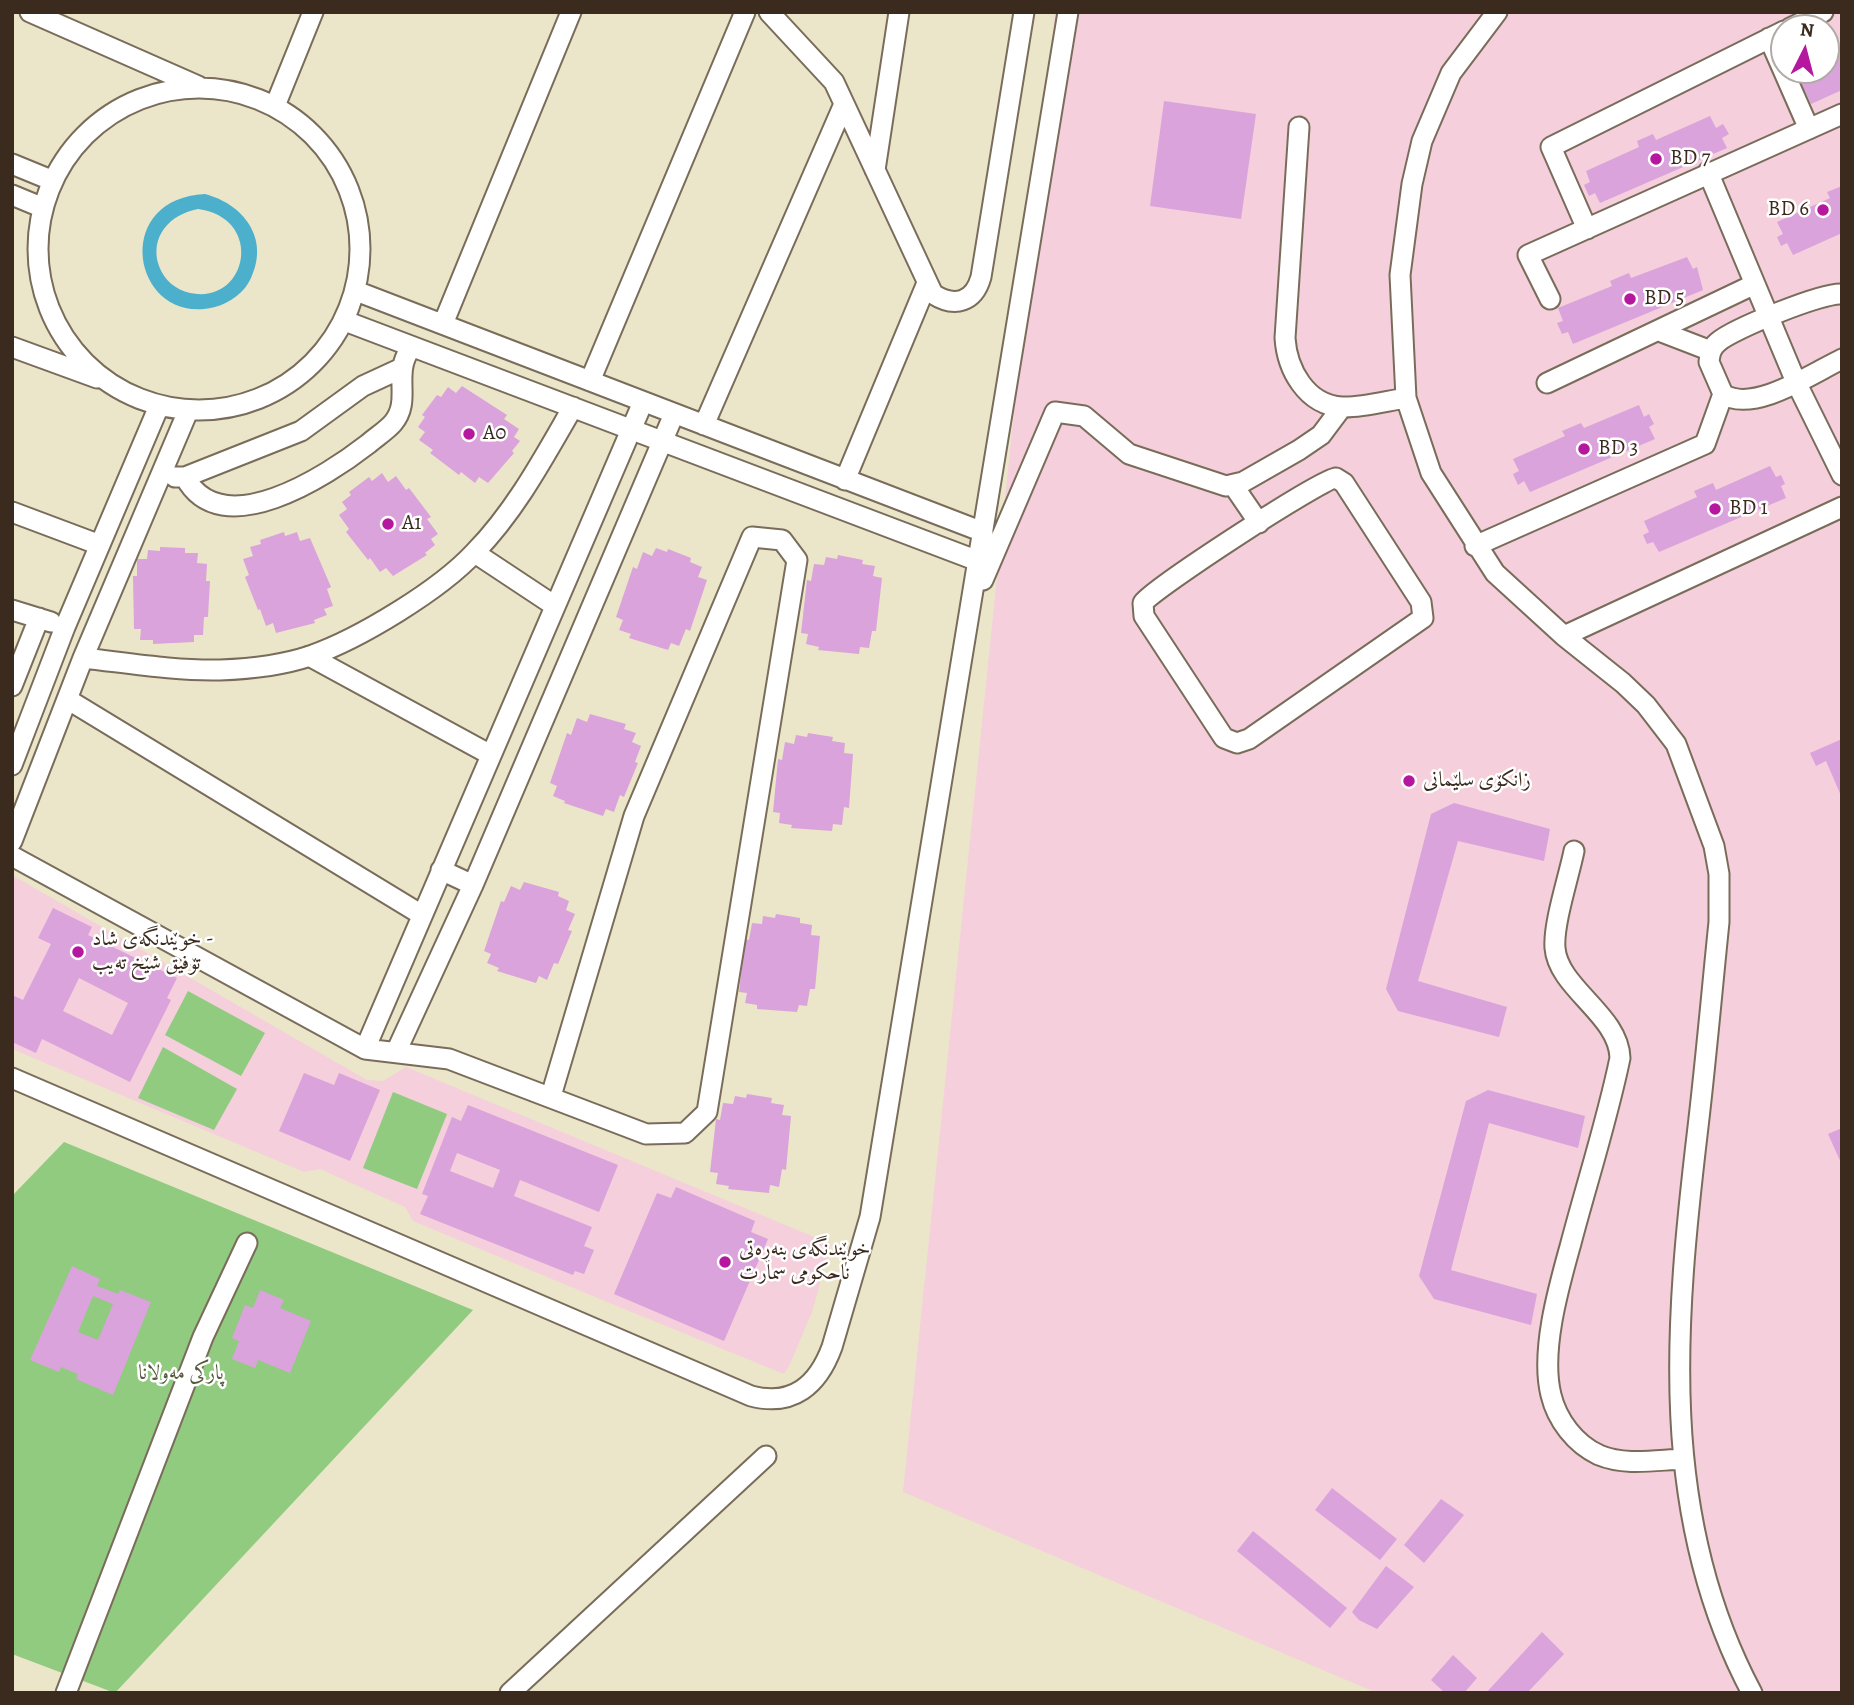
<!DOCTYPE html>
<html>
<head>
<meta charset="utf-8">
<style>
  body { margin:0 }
  #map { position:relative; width:1854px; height:1705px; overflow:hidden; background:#ebe6c9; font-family:Alegreya,serif }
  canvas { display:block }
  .frame { position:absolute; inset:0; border:14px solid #3b2a1e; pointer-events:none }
  .north { position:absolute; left:1770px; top:14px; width:70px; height:70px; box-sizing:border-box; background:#fff; border:2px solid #b1aaa5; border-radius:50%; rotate:6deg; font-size:19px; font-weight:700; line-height:28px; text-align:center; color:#3b2a1e }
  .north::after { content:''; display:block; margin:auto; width:24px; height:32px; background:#b5179e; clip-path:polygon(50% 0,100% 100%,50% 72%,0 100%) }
</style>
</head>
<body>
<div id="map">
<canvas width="1854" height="1705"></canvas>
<div class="frame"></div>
<div class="north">N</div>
</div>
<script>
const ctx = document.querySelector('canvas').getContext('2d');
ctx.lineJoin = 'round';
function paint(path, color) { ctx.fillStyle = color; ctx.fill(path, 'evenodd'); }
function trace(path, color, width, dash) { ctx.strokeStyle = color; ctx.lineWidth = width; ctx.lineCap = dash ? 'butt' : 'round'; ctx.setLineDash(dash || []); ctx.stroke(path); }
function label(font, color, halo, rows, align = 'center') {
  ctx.font = font + ' Alegreya,Amiri,serif'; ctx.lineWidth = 5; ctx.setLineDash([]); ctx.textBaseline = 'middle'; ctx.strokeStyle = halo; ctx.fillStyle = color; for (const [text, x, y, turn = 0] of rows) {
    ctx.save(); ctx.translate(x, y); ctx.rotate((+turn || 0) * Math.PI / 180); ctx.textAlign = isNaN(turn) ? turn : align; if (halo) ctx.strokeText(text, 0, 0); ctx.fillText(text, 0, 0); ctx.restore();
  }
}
paint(new Path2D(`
  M 1055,12 L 1842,12 L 1842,1693 L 1377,1693 L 903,1492 ZM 1784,28 L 1826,28 L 1826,70 L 1784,70 Z
  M 12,875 L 367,1080 L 383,1081 L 406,1067 L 831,1244 L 812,1312 L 790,1364 L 784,1374 L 607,1302 L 413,1221 L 405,1207 L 320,1169 L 304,1172 L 12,1049 Z`), '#f5cfdb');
paint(new Path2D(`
  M 188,991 L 265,1033 L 241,1076 L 165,1035 Z
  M 163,1047 L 237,1089 L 214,1130 L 138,1098 Z
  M 393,1092 L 447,1114 L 417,1189 L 363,1168 Z
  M 64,1142 L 473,1310 L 115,1693 L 12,1654 L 12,1196 Z`), '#90cb80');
paint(new Path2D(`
  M 205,194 C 243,204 270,238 251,278 C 245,292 230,303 215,307 C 134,328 108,199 205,194 ZM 198,209 C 265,218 248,305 190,293 C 176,290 164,280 159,266 C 149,237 170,214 198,209 Z`), '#4cafcc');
paint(new Path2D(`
  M 1842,49 L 1842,90 L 1811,104 L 1805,91 L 1800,93 L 1796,84 L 1801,82 L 1796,70 L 1826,70 L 1826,56 Z
  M 1164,101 L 1256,114 L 1241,219 L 1150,206 Z
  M 1710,116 L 1716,128 L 1723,124 L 1729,134 L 1722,138 L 1727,148 L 1600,203 L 1595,193 L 1589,196 L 1584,185 L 1590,182 L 1586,171 L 1639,147 L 1637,141 L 1653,134 L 1656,140 Z
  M 1842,186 L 1842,233 L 1793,255 L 1787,243 L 1781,246 L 1777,237 L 1783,234 L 1777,222 L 1830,198 L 1827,192 Z
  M 1687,257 L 1693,269 L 1697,267 L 1703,290 L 1573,344 L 1568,332 L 1562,334 L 1557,323 L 1563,321 L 1558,308 L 1612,286 L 1610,281 L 1629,273 L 1631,278 Z
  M 462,386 L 507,415 L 504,419 L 519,429 L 514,437 L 520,441 L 512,451 L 514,453 L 488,483 L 479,477 L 475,483 L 461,472 L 459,475 L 430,453 L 433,450 L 419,440 L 425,432 L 418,427 L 425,417 L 422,415 L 437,395 L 441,397 L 448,387 L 456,393 Z
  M 1639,405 L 1644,417 L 1649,414 L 1654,424 L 1649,427 L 1655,439 L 1530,492 L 1524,481 L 1518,485 L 1513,474 L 1519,471 L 1513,459 L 1565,436 L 1562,431 L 1581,423 L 1584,428 Z
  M 1770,466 L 1776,477 L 1781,475 L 1785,484 L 1781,486 L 1786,498 L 1659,552 L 1653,542 L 1647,544 L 1643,535 L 1649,532 L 1644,521 L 1697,497 L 1694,491 L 1713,483 L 1716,490 Z
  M 382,473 L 388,482 L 396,476 L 406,490 L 409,488 L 431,517 L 427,519 L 438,534 L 431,539 L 435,545 L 425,553 L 427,555 L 393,576 L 386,568 L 380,572 L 370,558 L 368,560 L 346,532 L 349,529 L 339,515 L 347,509 L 342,502 L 351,495 L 349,492 L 369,477 L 372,481 Z
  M 284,532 L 285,536 L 297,532 L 300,541 L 310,538 L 331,587 L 327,589 L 333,606 L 324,609 L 327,615 L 314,620 L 315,623 L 276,633 L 273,623 L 266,626 L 260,609 L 258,610 L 245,577 L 249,575 L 243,559 L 253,556 L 250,547 L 261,544 L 260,540 Z
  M 160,547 L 185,548 L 185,553 L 198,553 L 197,563 L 207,564 L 206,581 L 210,581 L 208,617 L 204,617 L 203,635 L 194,635 L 194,642 L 153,644 L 153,640 L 140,640 L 141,629 L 134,629 L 133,576 L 137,576 L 137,559 L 147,559 L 148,550 L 160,551 Z
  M 656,548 L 667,552 L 668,549 L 691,558 L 690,562 L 702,567 L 698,577 L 707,580 L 690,631 L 686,629 L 679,646 L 671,643 L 668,650 L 629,638 L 631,634 L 619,630 L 623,620 L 616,617 L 633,567 L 637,569 L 643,552 L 652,556 Z
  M 838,555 L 863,560 L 862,564 L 875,566 L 873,576 L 882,578 L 876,631 L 872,631 L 869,648 L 860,647 L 859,654 L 818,650 L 819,647 L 806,644 L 808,634 L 801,633 L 807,580 L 811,581 L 814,564 L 824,565 L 826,557 L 837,559 Z
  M 590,714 L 626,724 L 624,729 L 636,733 L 632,742 L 641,746 L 635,762 L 638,763 L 624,797 L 620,795 L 614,812 L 606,809 L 603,816 L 564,803 L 565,801 L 553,796 L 557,786 L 550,783 L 567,733 L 571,735 L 577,718 L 587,722 Z
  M 808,733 L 833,737 L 832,741 L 845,743 L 844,753 L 853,754 L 849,808 L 844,807 L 842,825 L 833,824 L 832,831 L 791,828 L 792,825 L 779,823 L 780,813 L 773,812 L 778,759 L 782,760 L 785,742 L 794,744 L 796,735 L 807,737 Z
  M 1842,739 L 1842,798 L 1826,761 L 1816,766 L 1810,753 Z
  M 1454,803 L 1550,829 L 1544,861 L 1458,841 L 1418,981 L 1507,1007 L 1499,1037 L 1398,1011 L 1386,989 L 1431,814 Z
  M 524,882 L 559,892 L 558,896 L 569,901 L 566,910 L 575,914 L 568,930 L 572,931 L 558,964 L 554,963 L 547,980 L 539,976 L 536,983 L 497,971 L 499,968 L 487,963 L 491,954 L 484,951 L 501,901 L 504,902 L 511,886 L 520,890 Z
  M 53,908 L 92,927 L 88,935 L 177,978 L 167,998 L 171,1000 L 130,1082 L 42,1039 L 36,1053 L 12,1042 L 12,995 L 23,1000 L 51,944 L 38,938 ZM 79,978 L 128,1003 L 112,1035 L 63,1011 Z
  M 776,914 L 800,918 L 800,923 L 812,925 L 811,935 L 820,936 L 815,989 L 810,989 L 807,1006 L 799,1005 L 797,1012 L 757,1009 L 757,1005 L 745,1003 L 747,993 L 739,992 L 745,939 L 749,940 L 752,923 L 762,924 L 763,916 L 775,918 Z
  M 304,1073 L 334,1085 L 339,1073 L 380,1090 L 350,1161 L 279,1131 Z
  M 1488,1090 L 1585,1116 L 1578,1148 L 1489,1123 L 1451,1270 L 1537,1294 L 1531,1325 L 1434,1299 L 1419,1276 L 1466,1101 Z
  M 747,1094 L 772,1098 L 771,1103 L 784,1105 L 782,1115 L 791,1116 L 786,1170 L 782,1169 L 779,1187 L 770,1185 L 769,1193 L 728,1189 L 729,1186 L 716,1184 L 718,1173 L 710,1172 L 716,1119 L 720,1120 L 723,1103 L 733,1104 L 735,1096 L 746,1098 Z
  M 468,1105 L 618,1165 L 599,1212 L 520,1180 L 514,1196 L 592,1227 L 584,1246 L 594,1250 L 584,1274 L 575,1271 L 573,1275 L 420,1214 L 428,1196 L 422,1194 L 452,1117 L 461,1121 ZM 457,1153 L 500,1170 L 493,1188 L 450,1171 Z
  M 1842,1128 L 1842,1165 L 1828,1134 Z
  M 676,1187 L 755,1221 L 751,1232 L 768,1239 L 724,1341 L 614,1294 L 657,1193 L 671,1198 Z
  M 72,1266 L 100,1279 L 97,1286 L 118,1294 L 120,1290 L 151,1302 L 113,1395 L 76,1379 L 78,1374 L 61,1367 L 59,1372 L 30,1360 ZM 93,1296 L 113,1304 L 98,1340 L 78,1332 Z
  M 260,1290 L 284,1300 L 280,1308 L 311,1321 L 290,1373 L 258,1360 L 255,1368 L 232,1359 L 239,1341 L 232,1338 L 245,1305 L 253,1308 Z
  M 1332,1488 L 1397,1539 L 1380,1560 L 1315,1510 Z
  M 1441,1499 L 1464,1515 L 1424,1563 L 1404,1545 Z
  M 1253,1531 L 1347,1608 L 1330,1628 L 1237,1551 Z
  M 1386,1566 L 1414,1587 L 1377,1629 L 1359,1620 L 1352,1612 Z
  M 1542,1632 L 1564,1654 L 1527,1693 L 1486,1693 Z
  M 1453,1655 L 1477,1678 L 1464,1693 L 1445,1693 L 1431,1680 Z`), '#daa3db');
const minor = new Path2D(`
  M 30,12 L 198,86
  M 769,12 L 834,82 L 933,294 C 955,308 974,302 981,277 L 1024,12
  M 1497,12 L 1451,73 L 1422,141 L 1412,184 L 1400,275 L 1406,398 L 1431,473 L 1495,573 L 1564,636 L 1623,683 L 1646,705 L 1676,744 L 1714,846 L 1719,874 L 1719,922 C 1712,990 1706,1059 1698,1127 C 1675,1320 1657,1515 1752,1693
  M 1790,28 L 1823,12
  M 1769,38 L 1809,129
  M38 249a161 161 0 1 1 322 0a161 161 0 1 1-322 0Z
  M 275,106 L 313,12
  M 1299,127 L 1285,338 C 1287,369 1306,405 1342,407 C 1362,408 1386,401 1406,398
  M 12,164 L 51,180
  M 875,170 L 899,12
  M 1708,172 L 1796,382 L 1842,475
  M 12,195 L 41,207
  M 1587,229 L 1551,147 L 1784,31
  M 356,291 L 983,532
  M 1842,294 C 1823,292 1733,329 1718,342 C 1711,348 1710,353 1709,362 L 1723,394 C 1753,414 1813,373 1842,359
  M 1550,299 L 1528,255 L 1842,114
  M 345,321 L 978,561
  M 443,324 L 571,12
  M 1659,331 L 1711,351
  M 12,347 L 97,378
  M 590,381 L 745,12
  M 1547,383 L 1755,284
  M 704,425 L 844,104
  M 175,477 L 185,477 L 301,431 L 363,386 L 402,368
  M 185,477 C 221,545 327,476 368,444 C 376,437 386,431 393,423 C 408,405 399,386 403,366 C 404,359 408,352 411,346
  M 1336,478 L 1344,483 L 1421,602 L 1423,618 L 1249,739 L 1237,743 L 1224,738 L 1144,616 L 1143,603 C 1154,588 1321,479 1336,478 Z
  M 845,480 L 927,283
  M 1233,485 L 1259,523
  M 12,512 L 100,545
  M 1475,546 L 1705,444 L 1723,394
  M 475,553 L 555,606
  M 983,580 L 1055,412 L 1084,416 L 1129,454 L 1226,486 L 1243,482 L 1299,450 L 1321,435 L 1342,407
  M 12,610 L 51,622
  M 1564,636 L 1842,507
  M 309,656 L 489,754
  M 83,658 C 128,663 175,671 220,670 C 248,669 283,665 310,656 C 359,639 440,590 475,552 C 516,510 544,457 573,407
  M 12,686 L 39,618
  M 67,699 L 422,915
  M 12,765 L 65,627 L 159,406
  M 12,841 L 83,658 L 188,411
  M 1574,851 C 1569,876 1553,924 1555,948 C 1558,988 1619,1015 1620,1058 C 1607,1121 1587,1182 1571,1243 C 1559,1286 1540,1351 1551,1395 C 1557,1420 1575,1444 1599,1455 C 1625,1466 1656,1460 1683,1459
  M 12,856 L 365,1049 L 449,1059 L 646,1134 L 685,1133 L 707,1112 L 797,560 L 782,540 L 752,537 L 634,816 L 551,1096
  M 441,870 L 473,885
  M 365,1049 L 643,402
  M 396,1052 L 473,885 L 674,414
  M 12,1078 L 751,1396 C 793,1407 818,1385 832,1347 L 870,1217 L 1068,12
  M 66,1693 L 203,1337 L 247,1243
  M 510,1693 L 766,1456`);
trace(minor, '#796c5a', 23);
trace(minor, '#fff', 19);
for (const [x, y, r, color] of [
  [1656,159,7,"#b5179e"],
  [1823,210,7,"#b5179e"],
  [1630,299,7,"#b5179e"],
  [469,434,7,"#b5179e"],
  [1584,449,7,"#b5179e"],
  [1715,509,7,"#b5179e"],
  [388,524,7,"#b5179e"],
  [1409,781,7,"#b5179e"],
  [78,952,7,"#b5179e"],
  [725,1262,7,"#b5179e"]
]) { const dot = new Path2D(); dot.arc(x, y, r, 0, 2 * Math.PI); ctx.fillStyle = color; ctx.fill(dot); trace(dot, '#fff', 2.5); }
label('21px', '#3b2a1e', '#fff', [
  ["BD 7",1670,159],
  ["BD 6",1809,210,"right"],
  ["BD 5",1644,299],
  ["A0",483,434],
  ["BD 3",1598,449],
  ["BD 1",1729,509],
  ["A1",402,524],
  ["زانکۆی سلێمانی",1423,781],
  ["خوێندنگەی شاد -",92,940],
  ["تۆفیق شێخ تەیب",92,964],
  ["خوێندنگەی بنەڕەتی",739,1250],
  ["ناحکومی سمارت",739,1274]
], 'left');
label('21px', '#545a3b', '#fff', [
  ["پارکی مەولانا",181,1374]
]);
</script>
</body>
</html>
